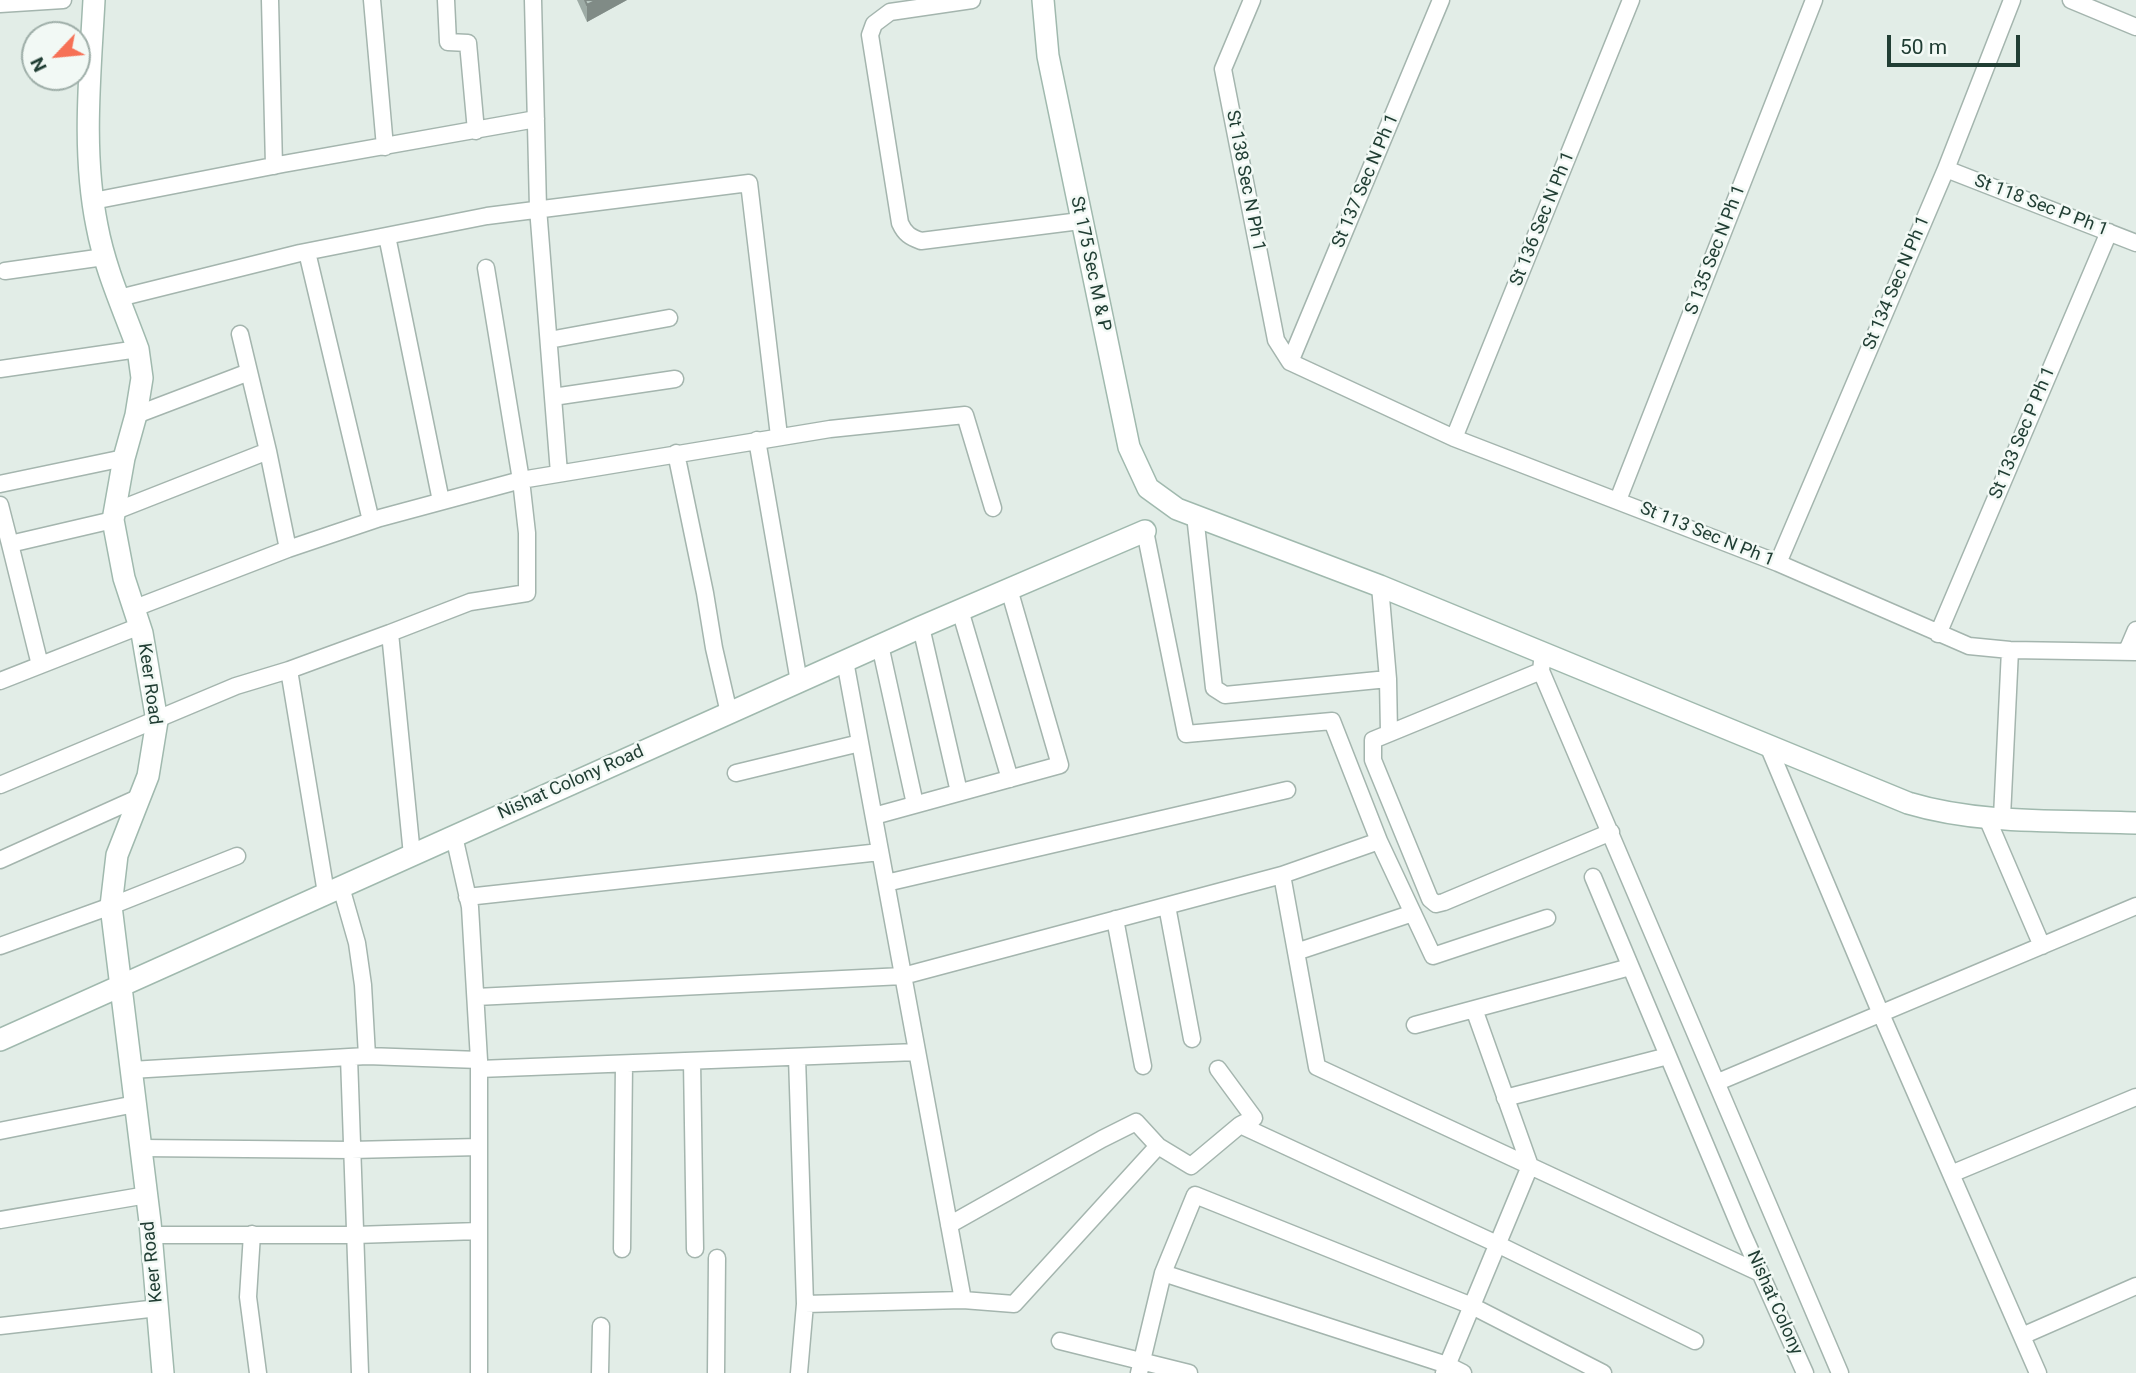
<!DOCTYPE html>
<html>
<head>
<meta charset="utf-8">
<style>
  body { margin:0 }
  #map { position:relative; width:2136px; height:1373px; overflow:hidden; background:#e2ede7; font-family:Roboto,sans-serif }
  canvas { display:block }
  .north { position:absolute; left:21px; top:21px; width:70px; height:70px; box-sizing:border-box; background:#f2f9f5; border:2px solid #9eaea8; border-radius:50%; rotate:244deg; font-size:19px; font-weight:700; line-height:28px; text-align:center; color:#213e34 }
  .north::after { content:''; display:block; margin:auto; width:24px; height:32px; background:#f67156; clip-path:polygon(50% 0,100% 100%,50% 72%,0 100%) }
  .scale { position:absolute; left:1887px; top:35px; width:133px; height:32px; box-sizing:border-box; border:4px solid #213e34; border-top:0; padding-left:9px; font-size:21px; line-height:24px; white-space:nowrap; color:#213e34; -webkit-text-stroke:5px #f2f9f5; paint-order:stroke }
</style>
</head>
<body>
<div id="map">
<canvas width="2136" height="1373"></canvas>
<div class="north">N</div>
<div class="scale">50 m</div>
</div>
<script>
const ctx = document.querySelector('canvas').getContext('2d');
ctx.lineJoin = 'round';
function trace(path, color, width, dash) { ctx.strokeStyle = color; ctx.lineWidth = width; ctx.lineCap = dash ? 'butt' : 'round'; ctx.setLineDash(dash || []); ctx.stroke(path); }
function paint(path, color) { ctx.fillStyle = color; ctx.fill(path, 'evenodd'); }
function label(font, color, halo, rows, align = 'center') {
  ctx.font = font + ' Roboto,sans-serif'; ctx.lineWidth = 5; ctx.setLineDash([]); ctx.textBaseline = 'middle'; ctx.strokeStyle = halo; ctx.fillStyle = color; for (const [text, x, y, turn = 0] of rows) {
    ctx.save(); ctx.translate(x, y); ctx.rotate((+turn || 0) * Math.PI / 180); ctx.textAlign = isNaN(turn) ? turn : align; if (halo) ctx.strokeText(text, 0, 0); ctx.fillText(text, 0, 0); ctx.restore();
  }
}
const street = new Path2D(`
  M 270,0 L 274,166
  M 372,0 L 385,147
  M 446,0 L 448,42 L 468,43 L 476,131
  M 533,0 L 538,208 L 559,473
  M 972,0 L 890,12 L 874,24 L 870,35 L 900,223 C 905,234 910,237 921,241 L 1080,221
  M 1252,0 L 1223,69 L 1276,340 L 1290,362
  M 2071,0 L 2136,27
  M 0,4 L 63,0
  M 1946,169 L 2136,243
  M 93,201 L 283,164 L 536,119
  M 387,236 L 441,501
  M 307,252 L 371,521
  M 5,271 L 104,257
  M 119,298 L 300,253 L 487,216 L 749,183 L 779,436
  M 549,340 L 669,318
  M 1290,362 L 1454,438 L 1778,563 L 1969,646 L 2010,650 L 2136,652
  M 1290,362 L 1441,0
  M 0,369 L 138,349
  M 553,397 L 675,379
  M 136,415 L 249,372
  M 1454,438 L 1631,0
  M 757,440 L 799,682
  M 268,451 L 288,549
  M 676,453 L 705,593 L 714,648 L 729,713
  M 0,484 L 124,458
  M 1618,500 L 1814,0
  M 0,505 L 10,544
  M 113,512 L 268,451 L 240,334
  M 1195,515 L 1214,688 L 1225,695 L 1388,679
  M 1145,531 L 1186,734 L 1332,721 L 1379,841
  M 1778,563 L 1946,169 L 2012,0
  M 1380,586 L 1388,679 L 1389,733
  M 135,608 L 288,549 L 380,518 L 521,480 L 830,429 L 965,415 L 993,508
  M 960,610 L 1010,779
  M 921,627 L 959,792
  M 390,633 L 470,602 L 527,593 L 527,533 L 521,480 L 486,268
  M 1938,634 L 2109,232
  M 880,645 L 915,804
  M 2127,651 L 2136,630
  M 1543,652 L 1541,671 L 1840,1373
  M 845,661 L 963,1300 L 1014,1304 L 1158,1146 L 1191,1166 L 1240,1125 L 1497,1244 L 1695,1341
  M 40,665 L 10,544 L 113,520
  M 289,670 L 390,633 L 412,855
  M 1541,671 L 1373,740 L 1373,760 L 1430,899 L 1436,904 L 1444,902 L 1611,832
  M 0,681 L 140,626
  M 1769,748 L 1881,1014 L 2038,1373
  M 736,773 L 860,743
  M 0,785 L 236,686 L 289,670 L 326,893
  M 874,816 L 1060,765 L 1009,589
  M 2002,817 L 2010,650
  M 1987,818 L 2042,946
  M 454,836 L 470,907 L 479,1060 L 479,1373
  M 0,860 L 140,797
  M 1593,877 L 1742,1232 L 1805,1373
  M 886,883 L 1287,790
  M 341,887 L 357,943 L 363,985 L 367,1056 L 349,1057 L 360,1373
  M 467,897 L 880,852
  M 1167,906 L 1192,1039
  M 1115,919 L 1143,1066
  M 0,946 L 111,906 L 237,856
  M 1296,952 L 1413,913
  M 476,997 L 903,976 L 1282,875
  M 1474,1009 L 1530,1166 L 1760,1273
  M 1415,1025 L 1630,967
  M 367,1056 L 479,1060
  M 797,1057 L 805,1304 L 799,1373
  M 692,1061 L 695,1249
  M 479,1069 L 917,1052
  M 1218,1069 L 1254,1118 L 1240,1125
  M 131,1070 L 349,1057
  M 1718,1082 L 2136,906
  M 1505,1098 L 1668,1056
  M 0,1131 L 135,1104
  M 141,1148 L 351,1150 L 479,1147
  M 1951,1174 L 2136,1097
  M 0,1220 L 147,1195
  M 949,1225 L 1102,1139 L 1136,1122 L 1158,1146
  M 252,1234 L 248,1297 L 258,1373
  M 151,1235 L 355,1235 L 479,1231
  M 622,1249 L 624,1064
  M 1163,1273 L 1447,1365 L 1463,1373
  M 805,1304 L 963,1300
  M 0,1326 L 158,1308
  M 2022,1336 L 2136,1286
  M 1060,1341 L 1189,1373
  M 600,1373 L 601,1326
  M 716,1373 L 717,1258
  M 1139,1373 L 1163,1273 L 1195,1195 L 1472,1306 L 1603,1373
  M 1444,1373 L 1530,1166 L 1317,1067 L 1282,875 L 1379,841 L 1433,956 L 1547,918`);
const secondary = new Path2D(`
  M 94,0 C 90,75 82,152 97,226 C 105,269 123,308 138,349 L 142,378 L 136,415 L 124,458 L 113,520 L 124,578 L 142,633 L 157,721 L 148,776 L 117,855 L 111,906 L 150,1222 L 163,1373
  M 1043,0 L 1048,56 L 1129,447 L 1148,488 L 1177,509 L 1380,586 L 1908,803 C 1981,825 2061,820 2136,823
  M 0,1040 L 921,627 L 1145,531`);
trace(street, '#a4b5ae', 19);
trace(secondary, '#a0b9ae', 24);
trace(street, '#fff', 16);
trace(secondary, '#fff', 21);
paint(new Path2D(`
  M 577,0 L 627,0 L 587,22 Z`), '#9daba5');
paint(new Path2D(`
  M 597,0 L 627,0 L 587,22 L 587,5 Z`), '#808b86');
const building = new Path2D(`
  M 585,0 L 597,0 L 587,5 Z`);
paint(building, '#b7c7c0');
trace(building, '#808b86', 2);
label('18px', '#213e34', '#f2f9f5', [
  ["St 138 Sec N Ph 1",1245,181,79],
  ["St 137 Sec N Ph 1",1366,181,-67],
  ["St 118 Sec P Ph 1",2041,206,21],
  ["St 136 Sec N Ph 1",1543,219,-68],
  ["S 135 Sec N Ph 1",1716,250,-69],
  ["St 175 Sec M & P",1090,264,78],
  ["St 134 Sec N Ph 1",1897,283,-67],
  ["St 133 Sec P Ph 1",2023,433,-67],
  ["St 113 Sec N Ph 1",1707,535,22],
  ["Keer Road",149,684,82],
  ["Nishat Colony Road",571,783,-24],
  ["Keer Road",153,1262,-96],
  ["Nishat Colony",1774,1303,66]
]);
</script>
</body>
</html>
